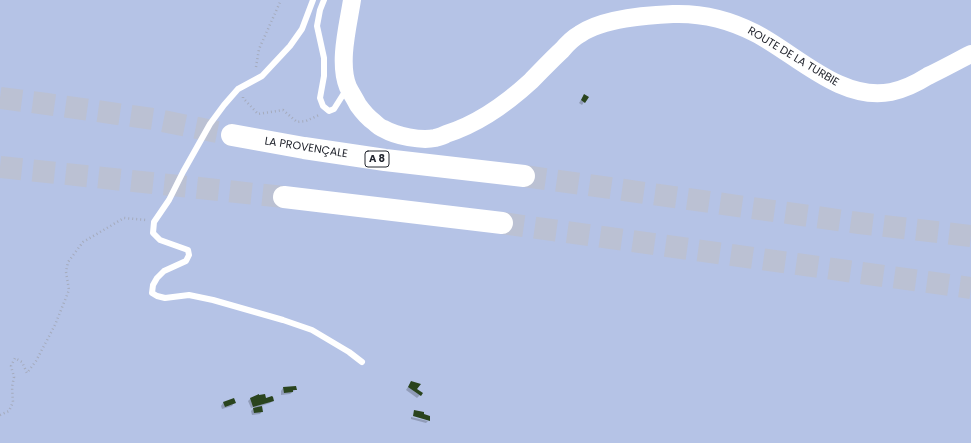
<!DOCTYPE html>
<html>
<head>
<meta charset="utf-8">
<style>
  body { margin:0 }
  canvas { display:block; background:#e1e8fc }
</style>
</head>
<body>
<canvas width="971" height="443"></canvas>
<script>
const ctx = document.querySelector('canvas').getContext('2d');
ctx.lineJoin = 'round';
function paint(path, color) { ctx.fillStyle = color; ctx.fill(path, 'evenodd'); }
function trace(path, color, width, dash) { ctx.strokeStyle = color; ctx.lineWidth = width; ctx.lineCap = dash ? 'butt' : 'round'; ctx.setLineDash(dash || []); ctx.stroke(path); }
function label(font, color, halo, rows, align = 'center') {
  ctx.font = font + ' Poppins,sans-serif'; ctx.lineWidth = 4; ctx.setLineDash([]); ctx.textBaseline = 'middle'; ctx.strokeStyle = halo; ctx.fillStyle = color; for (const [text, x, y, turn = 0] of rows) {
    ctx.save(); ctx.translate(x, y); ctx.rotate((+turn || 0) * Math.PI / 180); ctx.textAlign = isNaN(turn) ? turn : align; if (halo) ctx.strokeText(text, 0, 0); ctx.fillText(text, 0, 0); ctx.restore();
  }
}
paint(new Path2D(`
  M 0,0 L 971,0 L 971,443 L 0,443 Z`), '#b5c3e6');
paint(new Path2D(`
  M 584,95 L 584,102 L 582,105 L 579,103 Z
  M 411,382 L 416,390 L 421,394 L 417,398 L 406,390 Z
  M 283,388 L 295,390 L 290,394 L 281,395 L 281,391 Z
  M 251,398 L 266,399 L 273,401 L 270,403 L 261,406 L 262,411 L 260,414 L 252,415 L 251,411 L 255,407 L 251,408 L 248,401 Z
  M 233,400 L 234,403 L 232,406 L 222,409 L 221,406 L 223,403 Z
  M 411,417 L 428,421 L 426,423 L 411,419 Z`), '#0003');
paint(new Path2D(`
  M 584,94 L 589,97 L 585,103 L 581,100 Z
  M 411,381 L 421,384 L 417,389 L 423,393 L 421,396 L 408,387 Z
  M 296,386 L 297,390 L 293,390 L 293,392 L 284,393 L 283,387 Z
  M 259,394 L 259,395 L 265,394 L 266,398 L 272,396 L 273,397 L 274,401 L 253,407 L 250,398 Z
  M 234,398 L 236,403 L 225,407 L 223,402 Z
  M 262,406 L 263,412 L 254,413 L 253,408 Z
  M 414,410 L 424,412 L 424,414 L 430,416 L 430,421 L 413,416 Z`), '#2a441e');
trace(new Path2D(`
  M 0,98 L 47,104 L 153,119 L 232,135
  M 0,167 L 284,197
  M 524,176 L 859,223 L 971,236
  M 502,223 L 847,271 L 971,288`), '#bbc1d3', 22, [22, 11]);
trace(new Path2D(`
  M 256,67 L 259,49 L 281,0
  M 243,97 L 243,98 L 258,114 L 283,110 L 297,122 L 306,121 L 319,115
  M 0,415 L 9,411 L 13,402 L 12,387 L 14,377 L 11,366 L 15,358 L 22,362 L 27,373 L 36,361 L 55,325 L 69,290 L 66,272 L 68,262 L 83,242 L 124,218 L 146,220`), '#a5abbc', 2.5, [1, 3]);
trace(new Path2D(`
  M 313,0 L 302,29 L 290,46 L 262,76 L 238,89 L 224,105 L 210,124 L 183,172 L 169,200 L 154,222 L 153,233 L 160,240 L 188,250 L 189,255 L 186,261 L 164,271 L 157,278 L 153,285 L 152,293 L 157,296 L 165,298 L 189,295 L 213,300 L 283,320 L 312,330 L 349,352 L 362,362
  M 324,0 L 320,10 L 317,26 L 324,58 L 324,76 L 320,98 L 323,106 L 329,111 L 334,109 L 346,90`), '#fff', 6);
trace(new Path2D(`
  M 352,0 C 348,26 338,63 348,87 C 351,93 355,99 358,105 C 363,112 367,117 374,122 C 377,125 381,128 384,129 C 396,136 421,141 435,138 C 439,137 443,136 446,134 C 478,124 506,104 531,81 C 541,71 551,60 562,50 C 567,44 573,38 580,34 C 602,19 647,15 673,14 C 702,13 730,20 755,33 C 796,54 841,102 891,92 C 905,89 917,83 928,76 C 943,69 957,61 971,54`), '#fff', 18);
trace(new Path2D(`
  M 232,135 L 304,148 L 385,160 L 524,176
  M 284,197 L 502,223`), '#fff', 22);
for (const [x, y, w] of [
  [377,159,24]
]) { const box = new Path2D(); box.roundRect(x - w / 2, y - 8, w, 16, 3); ctx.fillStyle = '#fff'; ctx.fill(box); trace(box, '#23262f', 1); }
label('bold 10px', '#23262f', null, [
  ["A 8",377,159]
]);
label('11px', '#23262f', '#fff', [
  ["ROUTE DE LA TURBIE",793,57,31],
  ["LA PROVENÇALE",306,148,9]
]);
</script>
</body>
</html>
